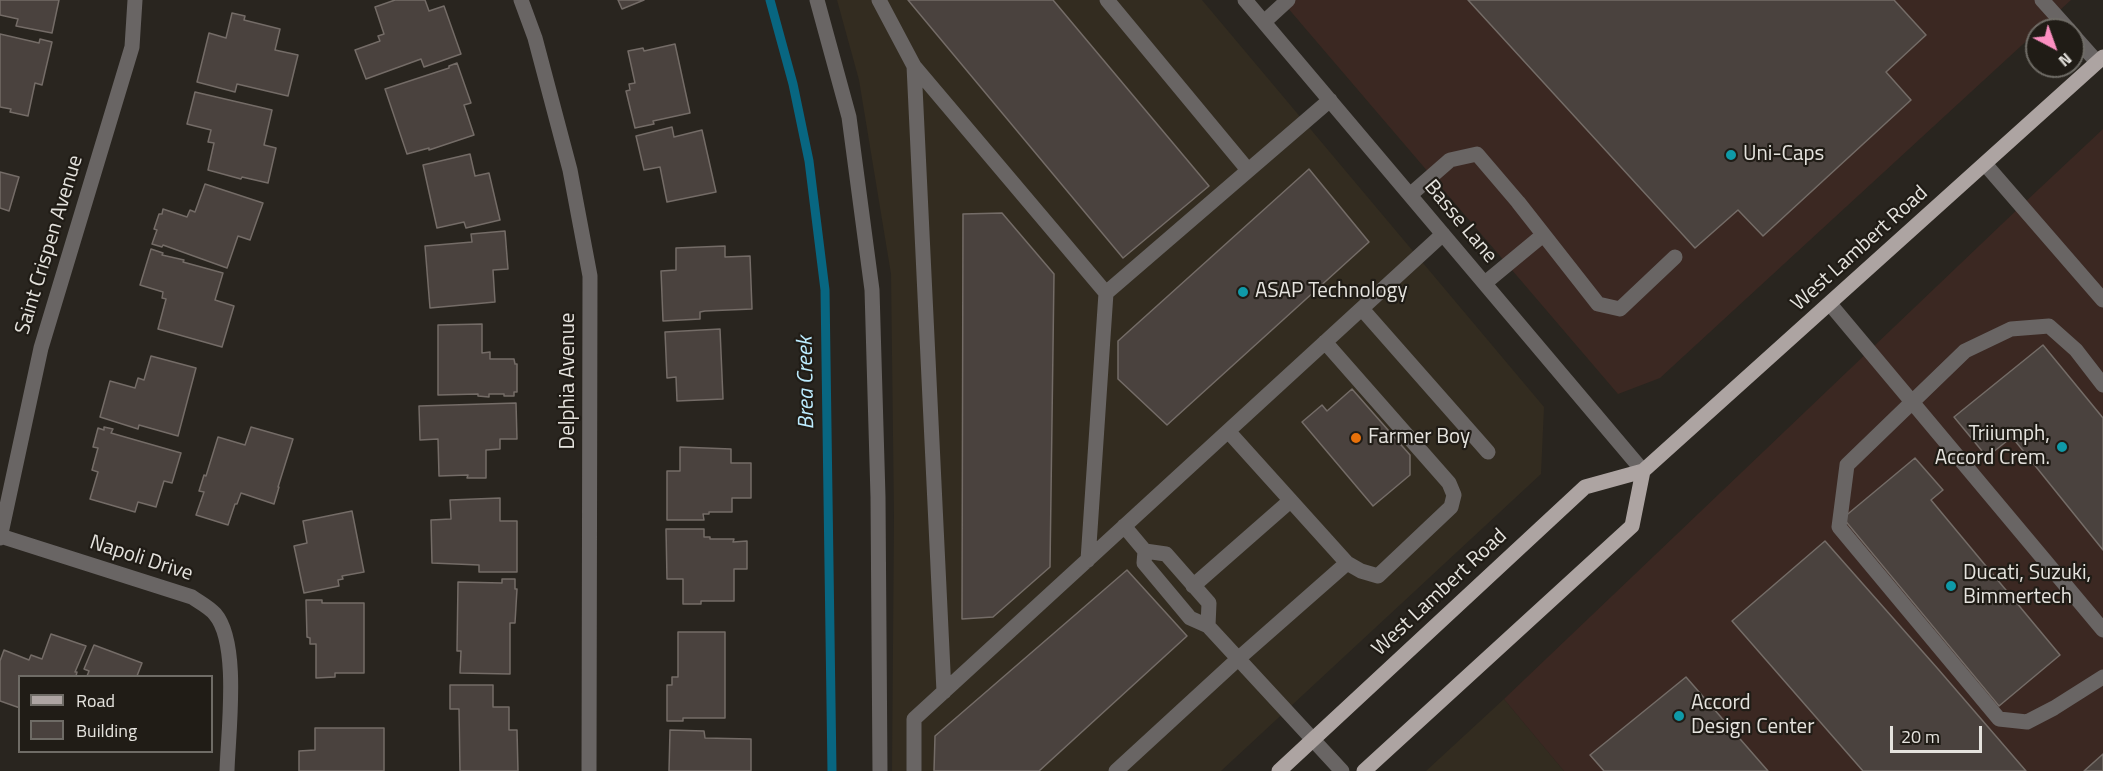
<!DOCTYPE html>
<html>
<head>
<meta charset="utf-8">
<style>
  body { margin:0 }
  #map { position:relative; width:2103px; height:771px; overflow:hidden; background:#29251f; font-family:"Titillium Web",sans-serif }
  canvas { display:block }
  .legend { position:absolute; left:18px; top:675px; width:195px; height:78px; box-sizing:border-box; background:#201c16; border:2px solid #6f6c66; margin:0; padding:8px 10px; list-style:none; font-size:18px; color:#e5e3de }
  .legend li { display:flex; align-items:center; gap:12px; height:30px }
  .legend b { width:30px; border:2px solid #6f6c66 }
  .north { position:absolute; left:2025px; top:18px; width:60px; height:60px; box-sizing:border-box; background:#201c16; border:2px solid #6f6c66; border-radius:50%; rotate:139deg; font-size:16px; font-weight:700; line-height:24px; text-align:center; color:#e5e3de }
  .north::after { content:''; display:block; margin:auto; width:21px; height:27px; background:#fc8fc1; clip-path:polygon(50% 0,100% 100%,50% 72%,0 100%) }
  .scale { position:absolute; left:1890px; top:726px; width:92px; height:27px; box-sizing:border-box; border:3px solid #e5e3de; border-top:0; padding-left:8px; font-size:18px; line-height:21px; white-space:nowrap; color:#e5e3de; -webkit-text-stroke:4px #201c16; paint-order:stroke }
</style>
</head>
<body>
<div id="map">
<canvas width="2103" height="771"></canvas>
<ul class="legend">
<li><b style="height:8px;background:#ada4a2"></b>Road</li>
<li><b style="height:16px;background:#4a423e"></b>Building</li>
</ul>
<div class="north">N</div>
<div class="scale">20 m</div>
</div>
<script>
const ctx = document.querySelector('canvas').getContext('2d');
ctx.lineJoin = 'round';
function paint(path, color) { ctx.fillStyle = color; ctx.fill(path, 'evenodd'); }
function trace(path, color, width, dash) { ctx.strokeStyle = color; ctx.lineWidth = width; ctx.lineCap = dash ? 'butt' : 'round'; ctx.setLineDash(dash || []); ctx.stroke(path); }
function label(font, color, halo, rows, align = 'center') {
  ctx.font = font + ' "Titillium Web",sans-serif'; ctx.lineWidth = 4.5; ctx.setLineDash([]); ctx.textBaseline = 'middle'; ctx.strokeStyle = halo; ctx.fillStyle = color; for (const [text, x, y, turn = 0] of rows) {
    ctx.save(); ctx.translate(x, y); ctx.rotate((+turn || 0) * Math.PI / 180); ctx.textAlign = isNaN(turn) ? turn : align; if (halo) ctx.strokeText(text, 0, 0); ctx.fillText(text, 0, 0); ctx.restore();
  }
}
paint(new Path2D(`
  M 837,0 L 1202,0 L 1544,407 L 1541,474 L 1221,771 L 892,771 L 894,517 L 891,274 L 859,80 Z
  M 1504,699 L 1564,771 L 1426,771 Z`), '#332c20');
paint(new Path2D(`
  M 1281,0 L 2071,0 L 1660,378 L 1618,394 Z
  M 2103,129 L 2103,771 L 1564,771 L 1504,699 L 2023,204 Z`), '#3b2822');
trace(new Path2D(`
  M 770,0 L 793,84 L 809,161 L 825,290 L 832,771`), '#086681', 9);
const building = new Path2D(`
  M 0,0 L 59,0 L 52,33 L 16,26 L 18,19 L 0,15 Z
  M 395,0 L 425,0 L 429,11 L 444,6 L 461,54 L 424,67 L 421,59 L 366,79 L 355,50 L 380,41 L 378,36 L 384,34 L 375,7 Z
  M 618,0 L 644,0 L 622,9 Z
  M 908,0 L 1053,0 L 1209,186 L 1123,258 Z
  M 1468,0 L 1894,0 L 1926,35 L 1886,72 L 1911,100 L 1763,236 L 1738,210 L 1695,248 Z
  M 232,13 L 245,16 L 244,20 L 280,29 L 275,50 L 298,55 L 288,96 L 237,84 L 235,92 L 197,82 L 209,33 L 226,38 Z
  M 0,34 L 39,43 L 40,39 L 52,42 L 42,85 L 35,83 L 28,116 L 10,112 L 11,109 L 0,107 Z
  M 675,44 L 690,113 L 653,121 L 654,124 L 635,128 L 626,91 L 630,90 L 629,84 L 635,83 L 628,51 L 643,48 L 644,51 Z
  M 457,63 L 471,103 L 464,105 L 474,135 L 429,150 L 429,148 L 407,154 L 385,89 L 449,68 L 449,66 Z
  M 195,92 L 272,110 L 264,145 L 276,148 L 268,183 L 242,177 L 241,179 L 208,170 L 214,143 L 208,142 L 211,130 L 187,124 Z
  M 672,127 L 674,137 L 702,130 L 716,192 L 667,202 L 660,167 L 644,170 L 636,136 Z
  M 470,154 L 475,176 L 489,173 L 500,220 L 466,228 L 464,222 L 437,228 L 423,165 Z
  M 1309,169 L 1369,242 L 1167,425 L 1118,379 L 1118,341 Z
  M 0,172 L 19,177 L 9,211 L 0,208 Z
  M 205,184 L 263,203 L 250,240 L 238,236 L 227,268 L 163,245 L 162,247 L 152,244 L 157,230 L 154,229 L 159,214 L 162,214 L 163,209 L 187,217 L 190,210 L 195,212 Z
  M 1002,213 L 1054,274 L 1050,567 L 993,617 L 962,619 L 963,214 Z
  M 505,231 L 508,269 L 493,270 L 495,302 L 430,308 L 425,246 L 472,242 L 471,234 Z
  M 725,246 L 725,257 L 750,256 L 752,309 L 705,311 L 700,312 L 700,319 L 663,321 L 661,271 L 676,270 L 676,248 Z
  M 151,249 L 163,253 L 162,255 L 184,260 L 183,262 L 223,273 L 215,300 L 234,306 L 222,347 L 158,329 L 166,299 L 162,298 L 163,292 L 140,285 Z
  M 482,324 L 482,353 L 490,352 L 490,359 L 514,359 L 515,364 L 517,364 L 517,392 L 514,392 L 514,396 L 504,396 L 504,394 L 489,394 L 489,397 L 478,396 L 478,394 L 438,395 L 438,325 Z
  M 720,329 L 723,399 L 677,401 L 676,377 L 667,378 L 665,332 Z
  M 2043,345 L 2103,418 L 2103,550 L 2012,437 L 1987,457 L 1954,417 Z
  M 151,356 L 196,368 L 178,436 L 139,425 L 138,429 L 100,417 L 110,381 L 135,388 L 138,378 L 144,380 Z
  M 1352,389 L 1410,455 L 1410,475 L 1373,506 L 1302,422 L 1322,405 L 1327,411 Z
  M 516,403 L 517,439 L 500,439 L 500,449 L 486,450 L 486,478 L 467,478 L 468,475 L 439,476 L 438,439 L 420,440 L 419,406 Z
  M 104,427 L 113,429 L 111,433 L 181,453 L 172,483 L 164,481 L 156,507 L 138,502 L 135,512 L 90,499 L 98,472 L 92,470 L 98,448 L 93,447 L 98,428 L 104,430 Z
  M 251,427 L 293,439 L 278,487 L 279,487 L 274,504 L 241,493 L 237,504 L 235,504 L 228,525 L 196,515 L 204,492 L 199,491 L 204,475 L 206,476 L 218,437 L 245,445 Z
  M 680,447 L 731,449 L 731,463 L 751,463 L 751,498 L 732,498 L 732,512 L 709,512 L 709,514 L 703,514 L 704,520 L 667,520 L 667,471 L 680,471 Z
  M 1915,458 L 1943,490 L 1931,500 L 2060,655 L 1999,706 L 1843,518 Z
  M 500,498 L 500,521 L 517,521 L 517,572 L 479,572 L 479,565 L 432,563 L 431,520 L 451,519 L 450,500 Z
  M 352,511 L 364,572 L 342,576 L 343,579 L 338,580 L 339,586 L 304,593 L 294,546 L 307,543 L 303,521 Z
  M 666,529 L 704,529 L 704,537 L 710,537 L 710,539 L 734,539 L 733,542 L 747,541 L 747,569 L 734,569 L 734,601 L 701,601 L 701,604 L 683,604 L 683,579 L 667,579 Z
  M 1825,541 L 1938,669 L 2026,771 L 1863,771 L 1732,621 Z
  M 1127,570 L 1187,636 L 1039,771 L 934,771 L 935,736 Z
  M 502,579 L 515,579 L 515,589 L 517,589 L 515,623 L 510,623 L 510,674 L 460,673 L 461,651 L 457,651 L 458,582 L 502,583 Z
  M 306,600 L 322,600 L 322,603 L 364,603 L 364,673 L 335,673 L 335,677 L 316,678 L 316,644 L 310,644 L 310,638 L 307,637 Z
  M 678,632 L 725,632 L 725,718 L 683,718 L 683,721 L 667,721 L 667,685 L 672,685 L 672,677 L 678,677 Z
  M 51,634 L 86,646 L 75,672 L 77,672 L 76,676 L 20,676 L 20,708 L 0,701 L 0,661 L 4,650 L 29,660 L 31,655 L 42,659 Z
  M 94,645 L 142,663 L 137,676 L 87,676 L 89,671 L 84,669 Z
  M 1686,677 L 1768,771 L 1604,771 L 1590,755 Z
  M 450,685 L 493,685 L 493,707 L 509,707 L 509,730 L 517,730 L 518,771 L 460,771 L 459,709 L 450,709 Z
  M 315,728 L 384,728 L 384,771 L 299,771 L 299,751 L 315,750 Z
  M 670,730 L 704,731 L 705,738 L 751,739 L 751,771 L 669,771 Z
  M 2103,754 L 2103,771 L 2084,771 Z`);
paint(building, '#4a423e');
trace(building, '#746c67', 1.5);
trace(new Path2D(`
  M 521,0 L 535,38 L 570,170 L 590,276 L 589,771
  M 817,0 L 849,117 L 872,290 L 878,497 L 880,771
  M 879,0 L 914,66 L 944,692
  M 1107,0 L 1248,170
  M 1245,0 L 1643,471
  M 2042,0 L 2069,30
  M 1264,22 L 1288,0
  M 2073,35 L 2097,62
  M 914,66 L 1106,293 L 1088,560
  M 1985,164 L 2103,300
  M 1410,195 L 1450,160 L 1477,154 L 1518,202 L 1598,304 L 1620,309 L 1675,257
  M 1485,283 L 1543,235
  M 1106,293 L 1330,100
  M 1830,304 L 2103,630
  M 1362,309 L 1488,452
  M 1325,342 L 1449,483 L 1454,495 L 1451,507 L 1378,576 L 1361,571 L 1347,563
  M 2103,385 L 2076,350 L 2049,326 L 2011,329 L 1965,351 L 1847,465 L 1839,527 L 1999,719 L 2027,722 L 2054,708 L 2103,677
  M 1124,526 L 1145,551 L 1166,554 L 1209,603 L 1208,626 L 1190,618 L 1144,563 L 1145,551
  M 0,536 L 192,597 C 199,602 209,607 215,614 C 240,643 228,733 227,771
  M 0,538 L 41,348 L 132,47 L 135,0
  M 1193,586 L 1290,501
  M 1208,626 L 1342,771
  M 914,771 L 914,719 L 1443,234
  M 1116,771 L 1239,658 L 1347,563 L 1228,431`), '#696564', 15);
trace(new Path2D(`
  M 1279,771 L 1585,487 L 1643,471 L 2103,57
  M 1364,771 L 1632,526 L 1643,471`), '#ada4a2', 15);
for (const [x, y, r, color] of [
  [1731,155,6,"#0f9aa8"],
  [1243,292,6,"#0f9aa8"],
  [1356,438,6,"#e8710a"],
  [2062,447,6,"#0f9aa8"],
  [1951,586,6,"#0f9aa8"],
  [1679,716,6,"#0f9aa8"]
]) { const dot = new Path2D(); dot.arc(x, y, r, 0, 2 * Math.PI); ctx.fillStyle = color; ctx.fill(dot); trace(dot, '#201c16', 2); }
label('21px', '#e5e3de', '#201c16', [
  ["Uni-Caps",1743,155],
  ["ASAP Technology",1255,292],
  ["Triiumph,",2050,435,"right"],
  ["Accord Crem.",2050,459,"right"],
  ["Farmer Boy",1368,438],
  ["Ducati, Suzuki,",1963,574],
  ["Bimmertech",1963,598],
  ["Accord",1691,704],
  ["Design Center",1691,728]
], 'left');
label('21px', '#e5e3de', '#201c16', [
  ["Basse Lane",1460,222,50],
  ["Saint Crispen Avenue",50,245,-73],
  ["West Lambert Road",1860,249,-42],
  ["Delphia Avenue",569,381,-90],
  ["Napoli Drive",141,559,18],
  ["West Lambert Road",1440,593,-43]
]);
label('italic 22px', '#bcecff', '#201c16', [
  ["Brea Creek",807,383,-91]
]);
</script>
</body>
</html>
